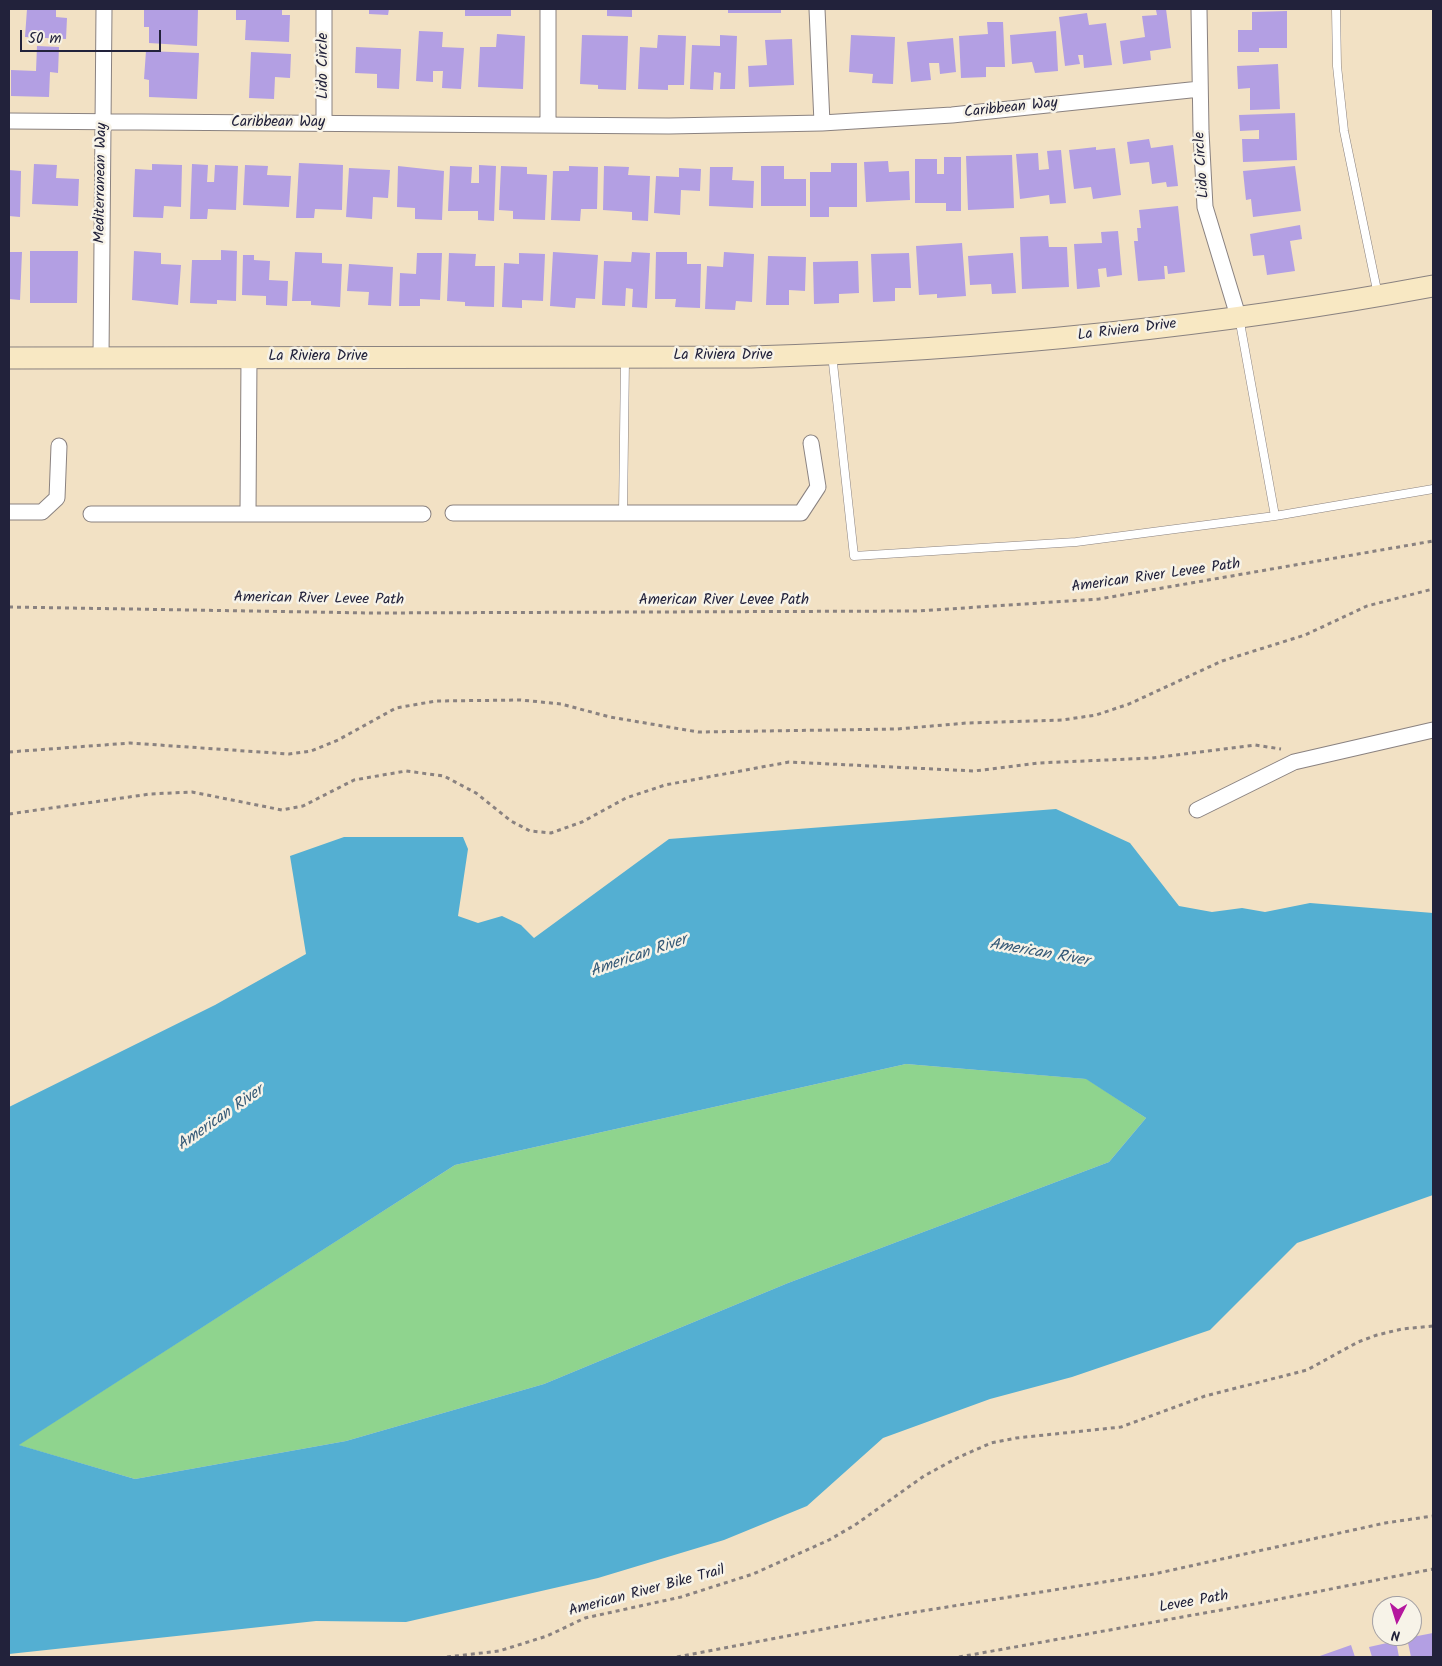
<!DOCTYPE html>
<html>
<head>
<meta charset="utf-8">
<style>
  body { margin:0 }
  #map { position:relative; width:1442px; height:1666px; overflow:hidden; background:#f2e1c4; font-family:Kalam,sans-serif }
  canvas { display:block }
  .frame { position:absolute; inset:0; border:10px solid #22223b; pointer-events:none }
  .north { position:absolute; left:1372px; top:1596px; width:50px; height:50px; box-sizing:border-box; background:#f7f3e8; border:1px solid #a29fa3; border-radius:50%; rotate:185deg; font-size:14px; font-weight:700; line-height:20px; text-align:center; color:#22223b }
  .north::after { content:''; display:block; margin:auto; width:18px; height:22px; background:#b5179e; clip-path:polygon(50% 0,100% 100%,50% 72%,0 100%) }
  .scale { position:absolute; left:20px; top:30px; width:141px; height:22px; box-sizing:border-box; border:2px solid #22223b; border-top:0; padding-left:6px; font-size:15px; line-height:18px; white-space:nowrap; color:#22223b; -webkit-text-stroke:4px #f7f3e8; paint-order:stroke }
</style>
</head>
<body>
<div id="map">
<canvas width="1442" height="1666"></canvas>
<div class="frame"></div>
<div class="north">N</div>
<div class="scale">50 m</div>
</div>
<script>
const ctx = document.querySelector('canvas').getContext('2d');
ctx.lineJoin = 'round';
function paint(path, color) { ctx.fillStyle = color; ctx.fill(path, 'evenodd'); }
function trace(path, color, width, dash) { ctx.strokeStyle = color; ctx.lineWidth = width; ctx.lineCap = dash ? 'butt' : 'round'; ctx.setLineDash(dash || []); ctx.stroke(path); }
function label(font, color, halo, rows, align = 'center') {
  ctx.font = font + ' Kalam,sans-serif'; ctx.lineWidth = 5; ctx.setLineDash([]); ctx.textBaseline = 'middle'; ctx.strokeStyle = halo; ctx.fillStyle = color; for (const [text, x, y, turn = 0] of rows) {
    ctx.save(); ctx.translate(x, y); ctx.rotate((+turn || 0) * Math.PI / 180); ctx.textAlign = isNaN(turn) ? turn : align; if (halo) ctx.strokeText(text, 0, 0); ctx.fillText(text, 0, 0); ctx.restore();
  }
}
paint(new Path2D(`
  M 906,1064 L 1087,1079 L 1146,1118 L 1109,1162 L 788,1283 L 544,1384 L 346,1441 L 135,1479 L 18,1445 L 455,1165 Z`), '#8fd48e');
paint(new Path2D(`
  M 1056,809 L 1130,843 L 1179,906 L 1212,912 L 1242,908 L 1265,912 L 1310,903 L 1433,913 L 1433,1195 L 1297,1243 L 1210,1330 L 1072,1377 L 990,1399 L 883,1438 L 807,1506 L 724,1540 L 598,1578 L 406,1622 L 316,1621 L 9,1654 L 9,1107 L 215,1005 L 306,954 L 290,856 L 344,837 L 463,837 L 468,849 L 458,916 L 478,923 L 502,916 L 521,925 L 534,938 L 669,839 ZM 906,1064 L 1086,1079 L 1146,1118 L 1109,1162 L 788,1283 L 544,1384 L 346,1441 L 135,1479 L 19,1445 L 455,1165 Z`), '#54afd2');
paint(new Path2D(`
  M 27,9 L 56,9 L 56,17 L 67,18 L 66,39 L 25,37 Z
  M 144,9 L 198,9 L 197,46 L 149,43 L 149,27 L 144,27 Z
  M 236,9 L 282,9 L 282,15 L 290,15 L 289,42 L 245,40 L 246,20 L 236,20 Z
  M 369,9 L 389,9 L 388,15 L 369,14 Z
  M 465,9 L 511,9 L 511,16 L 465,16 Z
  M 607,9 L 632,9 L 632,17 L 607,16 Z
  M 728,9 L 781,9 L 781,13 L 728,13 Z
  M 1166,9 L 1171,48 L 1150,51 L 1151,60 L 1123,64 L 1120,41 L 1145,37 L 1142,16 L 1157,15 L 1156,10 Z
  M 1287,11 L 1287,48 L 1259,48 L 1259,52 L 1238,52 L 1238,30 L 1252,30 L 1252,12 Z
  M 1087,13 L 1089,25 L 1106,23 L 1112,65 L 1084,68 L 1083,55 L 1078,55 L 1080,64 L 1065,66 L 1059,17 Z
  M 987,22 L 1003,22 L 1005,67 L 986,67 L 986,77 L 961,78 L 959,36 L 988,34 Z
  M 419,31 L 443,32 L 442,47 L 464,48 L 461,89 L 442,88 L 443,71 L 433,71 L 433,82 L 416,81 Z
  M 1056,31 L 1058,71 L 1035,73 L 1032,62 L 1012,64 L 1010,35 Z
  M 497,34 L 525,36 L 523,89 L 478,87 L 480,47 L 496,47 Z
  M 582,35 L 628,36 L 626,90 L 598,89 L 598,85 L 580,84 Z
  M 658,35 L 686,36 L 684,85 L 668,85 L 668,90 L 638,89 L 640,47 L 657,48 Z
  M 720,35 L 737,36 L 735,89 L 720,89 L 721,73 L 714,72 L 713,90 L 690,89 L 692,45 L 720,46 Z
  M 851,35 L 895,37 L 893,84 L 872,83 L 873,74 L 849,72 Z
  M 953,38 L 956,72 L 940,74 L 939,63 L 929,63 L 931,80 L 911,82 L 907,42 Z
  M 792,39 L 794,85 L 749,87 L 748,66 L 767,65 L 765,40 Z
  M 37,46 L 59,47 L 58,73 L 50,72 L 49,97 L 11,96 L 11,70 L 36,71 Z
  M 356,47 L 401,49 L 399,89 L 377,88 L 377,74 L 355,73 Z
  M 146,51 L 199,53 L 197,99 L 149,97 L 149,80 L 144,79 Z
  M 251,52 L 291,54 L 290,78 L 275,77 L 274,99 L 249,98 Z
  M 1278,64 L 1280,109 L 1250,110 L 1250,88 L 1238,89 L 1237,66 Z
  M 1295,113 L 1297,160 L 1243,162 L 1242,139 L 1259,139 L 1259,130 L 1240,131 L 1239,115 Z
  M 1149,139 L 1151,148 L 1173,145 L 1178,186 L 1167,187 L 1166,182 L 1152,184 L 1149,162 L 1130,164 L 1127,142 Z
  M 1096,147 L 1096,150 L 1115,148 L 1121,195 L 1093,199 L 1091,187 L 1074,189 L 1069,150 Z
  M 1061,150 L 1066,203 L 1050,204 L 1049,195 L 1020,199 L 1016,154 L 1038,153 L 1039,170 L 1049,169 L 1047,151 Z
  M 1012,155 L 1014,208 L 968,210 L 966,156 Z
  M 944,157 L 961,157 L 961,211 L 946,211 L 946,203 L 915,203 L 915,159 L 937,159 L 937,174 L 944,174 Z
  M 888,161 L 889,172 L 909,171 L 910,200 L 866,202 L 864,162 Z
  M 299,163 L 343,165 L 342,210 L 315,209 L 314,218 L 296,218 Z
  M 831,163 L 857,163 L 857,207 L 829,207 L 829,217 L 810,217 L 810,172 L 831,172 Z
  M 34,164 L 57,165 L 56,178 L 79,179 L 78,206 L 32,204 Z
  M 152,164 L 182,165 L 181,207 L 164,206 L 163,218 L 133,217 L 135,169 L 152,170 Z
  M 192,164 L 208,165 L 207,182 L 214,182 L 215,165 L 238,166 L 236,210 L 208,209 L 207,219 L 190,219 Z
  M 245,165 L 268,166 L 267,175 L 291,176 L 289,207 L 243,205 Z
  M 479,165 L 496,166 L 494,221 L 478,220 L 478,211 L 448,211 L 450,166 L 472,167 L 471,183 L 479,183 Z
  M 398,166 L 444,171 L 442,220 L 415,219 L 415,208 L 397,207 Z
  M 501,166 L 527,167 L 527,174 L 547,175 L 545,220 L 513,219 L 513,211 L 499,210 Z
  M 569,166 L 598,167 L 597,209 L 581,209 L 580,221 L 551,220 L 553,171 L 569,171 Z
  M 604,166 L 629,167 L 628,175 L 650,176 L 648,221 L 632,220 L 632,212 L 603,210 Z
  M 761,166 L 784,166 L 784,179 L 806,179 L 806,206 L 761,206 Z
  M 1295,166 L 1301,211 L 1253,217 L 1251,199 L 1246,200 L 1243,171 Z
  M 710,167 L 733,167 L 732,180 L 754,181 L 753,208 L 709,206 Z
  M 349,168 L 390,170 L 388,198 L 373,197 L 372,219 L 346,217 Z
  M 679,168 L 701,169 L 700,191 L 681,190 L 680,215 L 654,213 L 656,176 L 679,177 Z
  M 9,170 L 21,171 L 20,217 L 9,216 Z
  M 1178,206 L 1185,272 L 1168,274 L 1167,266 L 1164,266 L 1165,279 L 1138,281 L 1134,241 L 1138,241 L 1137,228 L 1141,228 L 1139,210 Z
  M 1300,225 L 1302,239 L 1290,241 L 1295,271 L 1267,275 L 1264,255 L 1253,256 L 1250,234 Z
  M 1118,231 L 1122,275 L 1107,277 L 1106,268 L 1098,269 L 1100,287 L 1077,289 L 1074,244 L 1102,243 L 1101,232 Z
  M 1048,236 L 1049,247 L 1067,247 L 1069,287 L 1022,289 L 1020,237 Z
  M 962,243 L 966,296 L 937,298 L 937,294 L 919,295 L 916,246 Z
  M 221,250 L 237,251 L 236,301 L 217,300 L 217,304 L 190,303 L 192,260 L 221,260 Z
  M 30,251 L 78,251 L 77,303 L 30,303 Z
  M 134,251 L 161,253 L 161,264 L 181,265 L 178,305 L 132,300 Z
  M 9,252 L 22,252 L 20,300 L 9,299 Z
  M 295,252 L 322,253 L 322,263 L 342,264 L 340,307 L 311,305 L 311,301 L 292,301 Z
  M 553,252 L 598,255 L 595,299 L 576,298 L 575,308 L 550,306 Z
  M 632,252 L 650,253 L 647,308 L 632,307 L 633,289 L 626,288 L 625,306 L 602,305 L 604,261 L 631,262 Z
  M 656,252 L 687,252 L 687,264 L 701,264 L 700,308 L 675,307 L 676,299 L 655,299 Z
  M 724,252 L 754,254 L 752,302 L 736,301 L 735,310 L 705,309 L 707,266 L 723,267 Z
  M 417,253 L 442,253 L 440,300 L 420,299 L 420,306 L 399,306 L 400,273 L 416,274 Z
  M 449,253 L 476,254 L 475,266 L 495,266 L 494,307 L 465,306 L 465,302 L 447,301 Z
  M 519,253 L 545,254 L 543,301 L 522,300 L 522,308 L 502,307 L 504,263 L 519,264 Z
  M 909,253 L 911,288 L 895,288 L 895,301 L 873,302 L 871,254 Z
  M 1013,253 L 1016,293 L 992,294 L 991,284 L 970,285 L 968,256 Z
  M 243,255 L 254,255 L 254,260 L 270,261 L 269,280 L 288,281 L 287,306 L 266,305 L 266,296 L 242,295 Z
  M 768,256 L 806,257 L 805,291 L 789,290 L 789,305 L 766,305 Z
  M 858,261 L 859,293 L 839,294 L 839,303 L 814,304 L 813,262 Z
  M 349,264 L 393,267 L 391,306 L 368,305 L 369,292 L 347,291 Z
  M 1433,1633 L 1433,1657 L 1411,1657 L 1407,1638 Z
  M 1396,1641 L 1399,1657 L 1372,1657 L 1369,1647 Z
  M 1351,1645 L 1355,1657 L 1317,1657 Z`), '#b39fe3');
const lane = new Path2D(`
  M 1336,9 L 1337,66 L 1344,131 L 1378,295
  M 1239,317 L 1275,516 L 1433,489
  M 832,354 L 854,556 L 1076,542 L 1275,516
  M 623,513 L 625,360`);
const street = new Path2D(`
  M 324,9 L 324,123
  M 548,9 L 548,125
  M 817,9 L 822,123
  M 1199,9 L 1201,131 L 1205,207 L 1238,316
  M 9,121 L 669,126 L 822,123 L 952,115 L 1200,89
  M 101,357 L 104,9
  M 9,512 L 42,512 L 57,498 L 59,446
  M 248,513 L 249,357
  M 453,513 L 801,513 L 818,487 L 811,443
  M 91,514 L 423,514
  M 1197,810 L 1294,762 L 1433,730`);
const secondary = new Path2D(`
  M 9,358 L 751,357 C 980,350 1208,328 1433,286`);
trace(lane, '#8a8280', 9);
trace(street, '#8a8280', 17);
trace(secondary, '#8a8280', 23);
trace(new Path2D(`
  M 9,607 L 371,613 L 918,611 L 1099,599 L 1433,541
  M 9,752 L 130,743 L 289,754 L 311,751 L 338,740 L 396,708 L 436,701 L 521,700 L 561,704 L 610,717 L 698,732 L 897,729 L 967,723 L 1062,720 L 1096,715 L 1129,704 L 1222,661 L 1305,635 L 1367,606 L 1433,589
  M 9,814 L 150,794 L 192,792 L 282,810 L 303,806 L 354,780 L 406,771 L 444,776 L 476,793 L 511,821 L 530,831 L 551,833 L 582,822 L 626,798 L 665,785 L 789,762 L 974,771 L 1038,763 L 1152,758 L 1255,745 L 1281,749
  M 447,1657 L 499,1651 L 547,1636 L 585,1618 L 681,1597 L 753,1574 L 829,1540 L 855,1525 L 924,1476 L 957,1458 L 991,1443 L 1016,1438 L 1121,1427 L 1205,1396 L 1307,1370 L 1358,1342 L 1377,1335 L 1402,1329 L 1433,1326
  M 677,1657 L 903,1614 L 1154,1574 L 1385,1523 L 1433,1516
  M 959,1657 L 1249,1605 L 1433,1569`), '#8a8280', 3, [4, 4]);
trace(lane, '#fff', 8);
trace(street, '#fff', 15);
trace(secondary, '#f8e8c3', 21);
label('15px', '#22223b', '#f7f3e8', [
  ["Lido Circle",324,66,-90],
  ["Caribbean Way",1011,109,-6],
  ["Caribbean Way",278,123],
  ["Lido Circle",1203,165,-94],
  ["Mediterranean Way",102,183,-89],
  ["La Riviera Drive",1127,331,-7],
  ["La Riviera Drive",723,356],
  ["La Riviera Drive",318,357],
  ["American River Levee Path",1156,577,-8],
  ["American River Levee Path",319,600,1],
  ["American River Levee Path",724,601],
  ["American River Bike Trail",647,1592,-15],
  ["Levee Path",1194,1603,-10]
]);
label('italic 16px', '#365a77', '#f7f3e8', [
  ["American River",1039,954,10],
  ["American River",639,957,-19],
  ["American River",221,1119,-35]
]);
</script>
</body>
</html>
